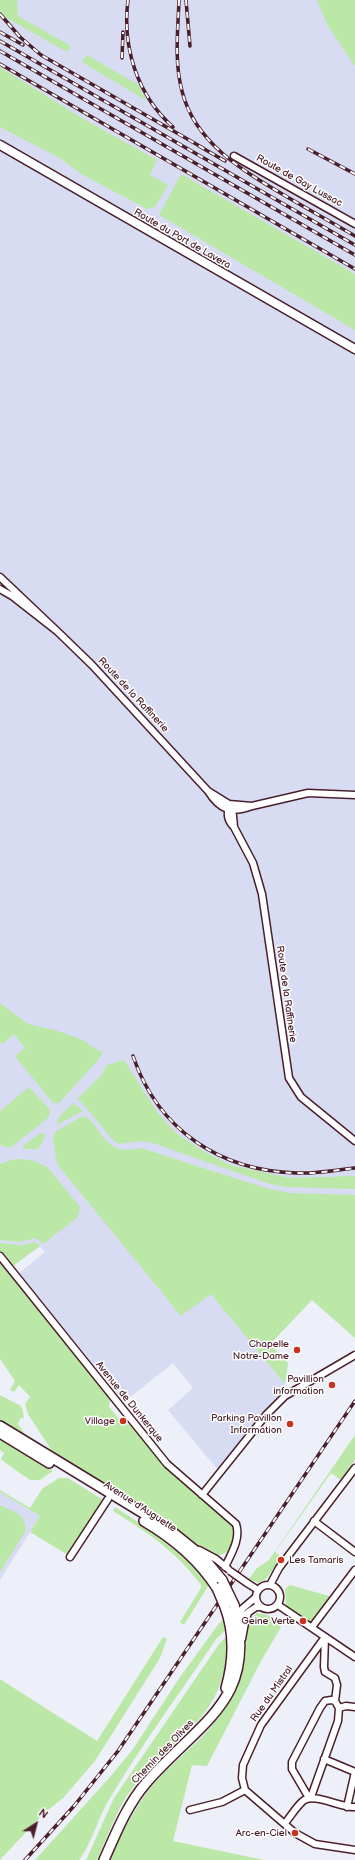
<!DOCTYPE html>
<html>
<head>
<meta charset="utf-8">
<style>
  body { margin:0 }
  #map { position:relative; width:355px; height:1860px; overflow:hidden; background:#edeff9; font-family:"Balsamiq Sans",sans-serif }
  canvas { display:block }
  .north { position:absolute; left:16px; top:1804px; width:40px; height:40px; -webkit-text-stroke:3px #fff; paint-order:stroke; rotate:36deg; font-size:11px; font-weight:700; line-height:16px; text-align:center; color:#4a1f2b }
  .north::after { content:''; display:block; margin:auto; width:14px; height:18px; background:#4a1f2b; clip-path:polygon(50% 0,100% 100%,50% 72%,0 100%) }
</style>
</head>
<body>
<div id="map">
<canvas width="355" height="1860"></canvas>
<div class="north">N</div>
</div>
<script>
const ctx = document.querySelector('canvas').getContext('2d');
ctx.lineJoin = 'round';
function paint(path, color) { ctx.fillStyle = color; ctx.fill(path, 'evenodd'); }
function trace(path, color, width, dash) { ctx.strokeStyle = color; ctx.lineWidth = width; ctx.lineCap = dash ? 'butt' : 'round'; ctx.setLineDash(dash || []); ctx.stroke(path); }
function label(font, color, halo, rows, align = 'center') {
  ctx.font = font + ' "Balsamiq Sans",sans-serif'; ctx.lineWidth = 3; ctx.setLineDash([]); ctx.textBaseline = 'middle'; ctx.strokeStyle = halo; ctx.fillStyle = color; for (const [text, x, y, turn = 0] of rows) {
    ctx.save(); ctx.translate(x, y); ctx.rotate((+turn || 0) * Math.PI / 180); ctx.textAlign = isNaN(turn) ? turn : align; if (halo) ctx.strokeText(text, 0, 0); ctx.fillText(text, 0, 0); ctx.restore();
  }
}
paint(new Path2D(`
  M 0,0 L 355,0 L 355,1338 L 312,1300 L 270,1344 L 288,1363 L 284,1388 L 262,1415 L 258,1414 L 256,1416 L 254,1419 L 256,1422 L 218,1470 L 168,1410 L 193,1388 L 173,1363 L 124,1402 L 19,1273 L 45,1252 L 40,1246 L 13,1266 L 0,1251 Z
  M 0,1492 L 40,1516 L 0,1580 Z`), '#d7dcf2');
paint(new Path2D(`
  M 0,0 L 17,0 L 18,16 L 71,46 L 67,52 L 5,17 L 0,11 Z
  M 317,0 L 355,0 L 355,66 L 328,26 Z
  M 87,55 L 135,83 L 137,83 L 147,101 L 82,62 Z
  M 0,67 L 80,117 L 157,160 L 150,175 L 168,185 L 155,207 L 147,209 L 83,175 L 58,157 L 0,127 Z
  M 181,174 L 355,274 L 355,330 L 159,215 Z
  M 0,1003 L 28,1024 L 58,1031 L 83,1040 L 95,1049 L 103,1052 L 98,1060 L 59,1103 L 53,1103 L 15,1056 L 25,1048 L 14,1034 L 3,1044 L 0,1041 Z
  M 124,1060 L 157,1112 L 176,1133 L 203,1151 L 230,1165 L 290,1178 L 355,1176 L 355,1189 L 285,1187 L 267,1183 L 150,1142 L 139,1141 L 119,1144 L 113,1140 L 83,1104 L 77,1099 L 100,1077 L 107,1065 Z
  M 29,1087 L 50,1110 L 49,1117 L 10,1148 L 0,1145 L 0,1111 Z
  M 73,1103 L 83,1111 L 56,1125 L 59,1117 Z
  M 81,1117 L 86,1117 L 90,1120 C 108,1141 110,1155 141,1148 L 262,1187 L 289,1193 L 355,1195 L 355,1338 L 312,1300 L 270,1344 L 288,1363 L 285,1384 L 211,1294 L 181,1316 L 57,1164 L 53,1139 L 55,1132 Z
  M 40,1133 L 45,1134 L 43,1141 L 38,1149 L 23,1149 L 23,1146 Z
  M 15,1159 C 28,1159 38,1161 48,1168 L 80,1207 L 78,1217 L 43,1244 L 36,1238 L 19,1242 L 0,1240 L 0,1164 Z
  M 35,1242 L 40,1246 L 13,1266 L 0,1251 L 0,1243 L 22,1245 Z
  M 0,1263 L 110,1399 L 109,1407 L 124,1425 L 131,1424 L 159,1458 L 191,1490 L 234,1526 C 238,1538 230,1558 214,1555 C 199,1551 182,1533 168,1525 C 112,1490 56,1457 0,1421 L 0,1395 L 21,1406 L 23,1411 L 24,1419 L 21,1417 L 18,1424 L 25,1434 L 52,1451 L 28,1414 L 25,1404 L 30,1397 L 19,1385 L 14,1392 L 10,1390 L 15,1381 L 0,1359 Z
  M 355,1435 L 355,1460 L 341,1480 L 331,1473 L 275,1552 L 282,1557 L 266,1579 L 258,1583 L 249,1579 L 256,1569 L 269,1560 Z
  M 0,1440 L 8,1444 L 12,1444 L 53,1471 L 40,1480 L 30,1480 L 3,1461 L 1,1459 L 4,1453 L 0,1450 Z
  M 59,1478 L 68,1478 L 103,1500 L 68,1555 L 30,1532 L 40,1516 L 0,1492 L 0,1490 L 30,1508 L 42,1489 Z
  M 0,1505 C 13,1512 28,1514 25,1532 L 0,1572 Z
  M 115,1507 L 179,1549 L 210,1583 L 184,1625 L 180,1622 L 201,1588 L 201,1585 C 176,1551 148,1533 113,1511 Z
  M 290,1585 L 329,1596 L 330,1599 L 312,1623 L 286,1605 L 285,1589 Z
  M 257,1613 L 268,1615 L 281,1627 L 260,1663 L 207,1766 L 192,1765 L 173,1841 L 264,1860 L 110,1860 C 124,1829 138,1799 162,1775 C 185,1751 213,1732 229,1701 C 236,1688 241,1673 245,1658 C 248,1643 242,1625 257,1613 Z
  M 225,1617 L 229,1627 L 217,1638 C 181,1691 143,1743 110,1798 C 98,1817 93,1841 79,1860 L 35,1860 L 110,1777 L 133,1749 L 178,1680 L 217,1626 Z
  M 229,1634 C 226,1720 181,1729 134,1786 C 117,1807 108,1836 97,1860 L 86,1860 L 114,1798 L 219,1644 Z
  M 163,1637 L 167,1639 L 160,1658 L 95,1761 L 63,1798 L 41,1816 L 0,1860 L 0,1679 L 97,1741 Z`), '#bbe8a6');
const minor = new Path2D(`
  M 234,156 L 355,224
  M 0,577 L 58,632 L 12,596 L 0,589
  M 58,632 L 92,665 L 208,791
  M 229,804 C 227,814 227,820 234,827 C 233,819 234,811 229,804 L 208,791 C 220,810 231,814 252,806 L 229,804
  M 252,806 L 308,793 L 355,795
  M 234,827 L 253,863 L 262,894 L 289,1078 L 301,1097 L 355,1141
  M 0,1256 L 167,1464 L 236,1524 C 241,1539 231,1554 225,1567
  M 202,1495 L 266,1415 L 285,1396 L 355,1355
  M 314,1521 L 355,1552
  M 199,1550 L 216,1559 L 228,1569
  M 70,1557 L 108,1499
  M 247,1583 L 258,1590
  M256 1597a12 12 0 1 1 24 0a12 12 0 1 1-24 0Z
  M 270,1585 L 279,1568 L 355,1468
  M 278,1605 L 355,1657
  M 234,1614 L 243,1616 L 256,1607 L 261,1607
  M 235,1619 L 242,1609 L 256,1597
  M 312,1627 L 355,1570
  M 325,1637 L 324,1667 L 325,1672 L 335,1678 L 337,1685 L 335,1701
  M 242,1639 L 245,1623 L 248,1613
  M 339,1708 L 346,1706 L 355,1707
  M 324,1759 L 355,1772
  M 245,1790 L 242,1778 L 243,1765 L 261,1725 L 325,1637
  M 245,1790 L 295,1833 L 315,1844 L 355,1850
  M 311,1797 L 338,1721 L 339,1708
  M 309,1798 L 292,1769 L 292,1762 L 320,1708 L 325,1701 L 331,1700 L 335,1701 L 339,1708
  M 347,1807 L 355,1772
  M 190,1810 L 222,1802 L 245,1790
  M 285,1823 C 291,1816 296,1807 303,1801 C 313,1792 341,1808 355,1807`);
const tertiary = new Path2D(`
  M 0,145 L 355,349`);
const secondary = new Path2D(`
  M 0,1426 L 166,1527 L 202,1556 L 222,1580
  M 0,1433 L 49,1463
  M 144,1521 C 173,1538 199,1560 217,1588
  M 225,1607 C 235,1634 234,1660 226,1688
  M 104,1860 C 116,1833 127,1805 146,1783 C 200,1721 259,1700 234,1605`);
trace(minor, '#4a1f2b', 9);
trace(tertiary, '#4a1f2b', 11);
trace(secondary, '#4a1f2b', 12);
trace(minor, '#fff', 6);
trace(tertiary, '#fff', 8);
trace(secondary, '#fff', 9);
const rail = new Path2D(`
  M 128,0 C 122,47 137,95 173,127
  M 179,0 C 178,30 174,61 182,91 C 195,144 245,172 289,198 C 311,211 333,223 355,236
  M 186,0 L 190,46
  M 0,14 L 20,37 L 41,55 L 203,148
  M 0,32 L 23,45
  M 0,41 L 355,245
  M 0,51 L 355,255
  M 122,58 L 123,32
  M 0,64 L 355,269
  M 199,146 L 225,161
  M 308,149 L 355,174
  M 133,1056 C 158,1130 220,1171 297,1173 C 316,1174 336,1170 355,1168
  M 25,1860 L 74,1806 L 118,1751 L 355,1401`);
trace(rail, '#4a1f2b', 3.5);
trace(rail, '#fff', 2, [6]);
const minorBridge = new Path2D(`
  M 230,1571 L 247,1583`);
const secondaryBridge = new Path2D(`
  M 222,1580 L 234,1605
  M 217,1588 L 225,1607`);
trace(minorBridge, '#4a1f2b', 9, []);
trace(secondaryBridge, '#4a1f2b', 12, []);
trace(minorBridge, '#fff', 6);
trace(secondaryBridge, '#fff', 9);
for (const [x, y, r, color] of [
  [297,1350,4,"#c8321e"],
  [332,1385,4,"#c8321e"],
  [123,1421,4,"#c8321e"],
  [290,1424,4,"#c8321e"],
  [281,1560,4,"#c8321e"],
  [303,1621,4,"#c8321e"],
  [295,1833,4,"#c8321e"]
]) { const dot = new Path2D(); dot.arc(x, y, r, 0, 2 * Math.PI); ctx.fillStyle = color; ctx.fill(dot); trace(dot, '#fff', 1.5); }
label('10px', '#4a1f2b', '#fff', [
  ["Route de Gay Lussac",299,181,29],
  ["Route du Port de Lavera",182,239,30],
  ["Route de la Raffinerie",133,695,47],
  ["Route de la Raffinerie",286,994,82],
  ["Avenue de Dunkerque",129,1402,51],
  ["Avenue d'Auguette",140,1507,33],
  ["Rue du Mistral",272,1694,-55],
  ["Chemin des Olives",163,1752,-46]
]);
label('10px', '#4a1f2b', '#fff', [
  ["Chapelle",289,1344],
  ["Notre-Dame",289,1356],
  ["Pavillion",324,1379],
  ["information",324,1391],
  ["Parking Pavillon",282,1418],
  ["Information",282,1430],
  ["Village",115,1421],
  ["Les Tamaris",289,1560,"left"],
  ["Geine Verte",295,1621],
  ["Arc-en-Ciel",287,1833]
], 'right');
</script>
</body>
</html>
